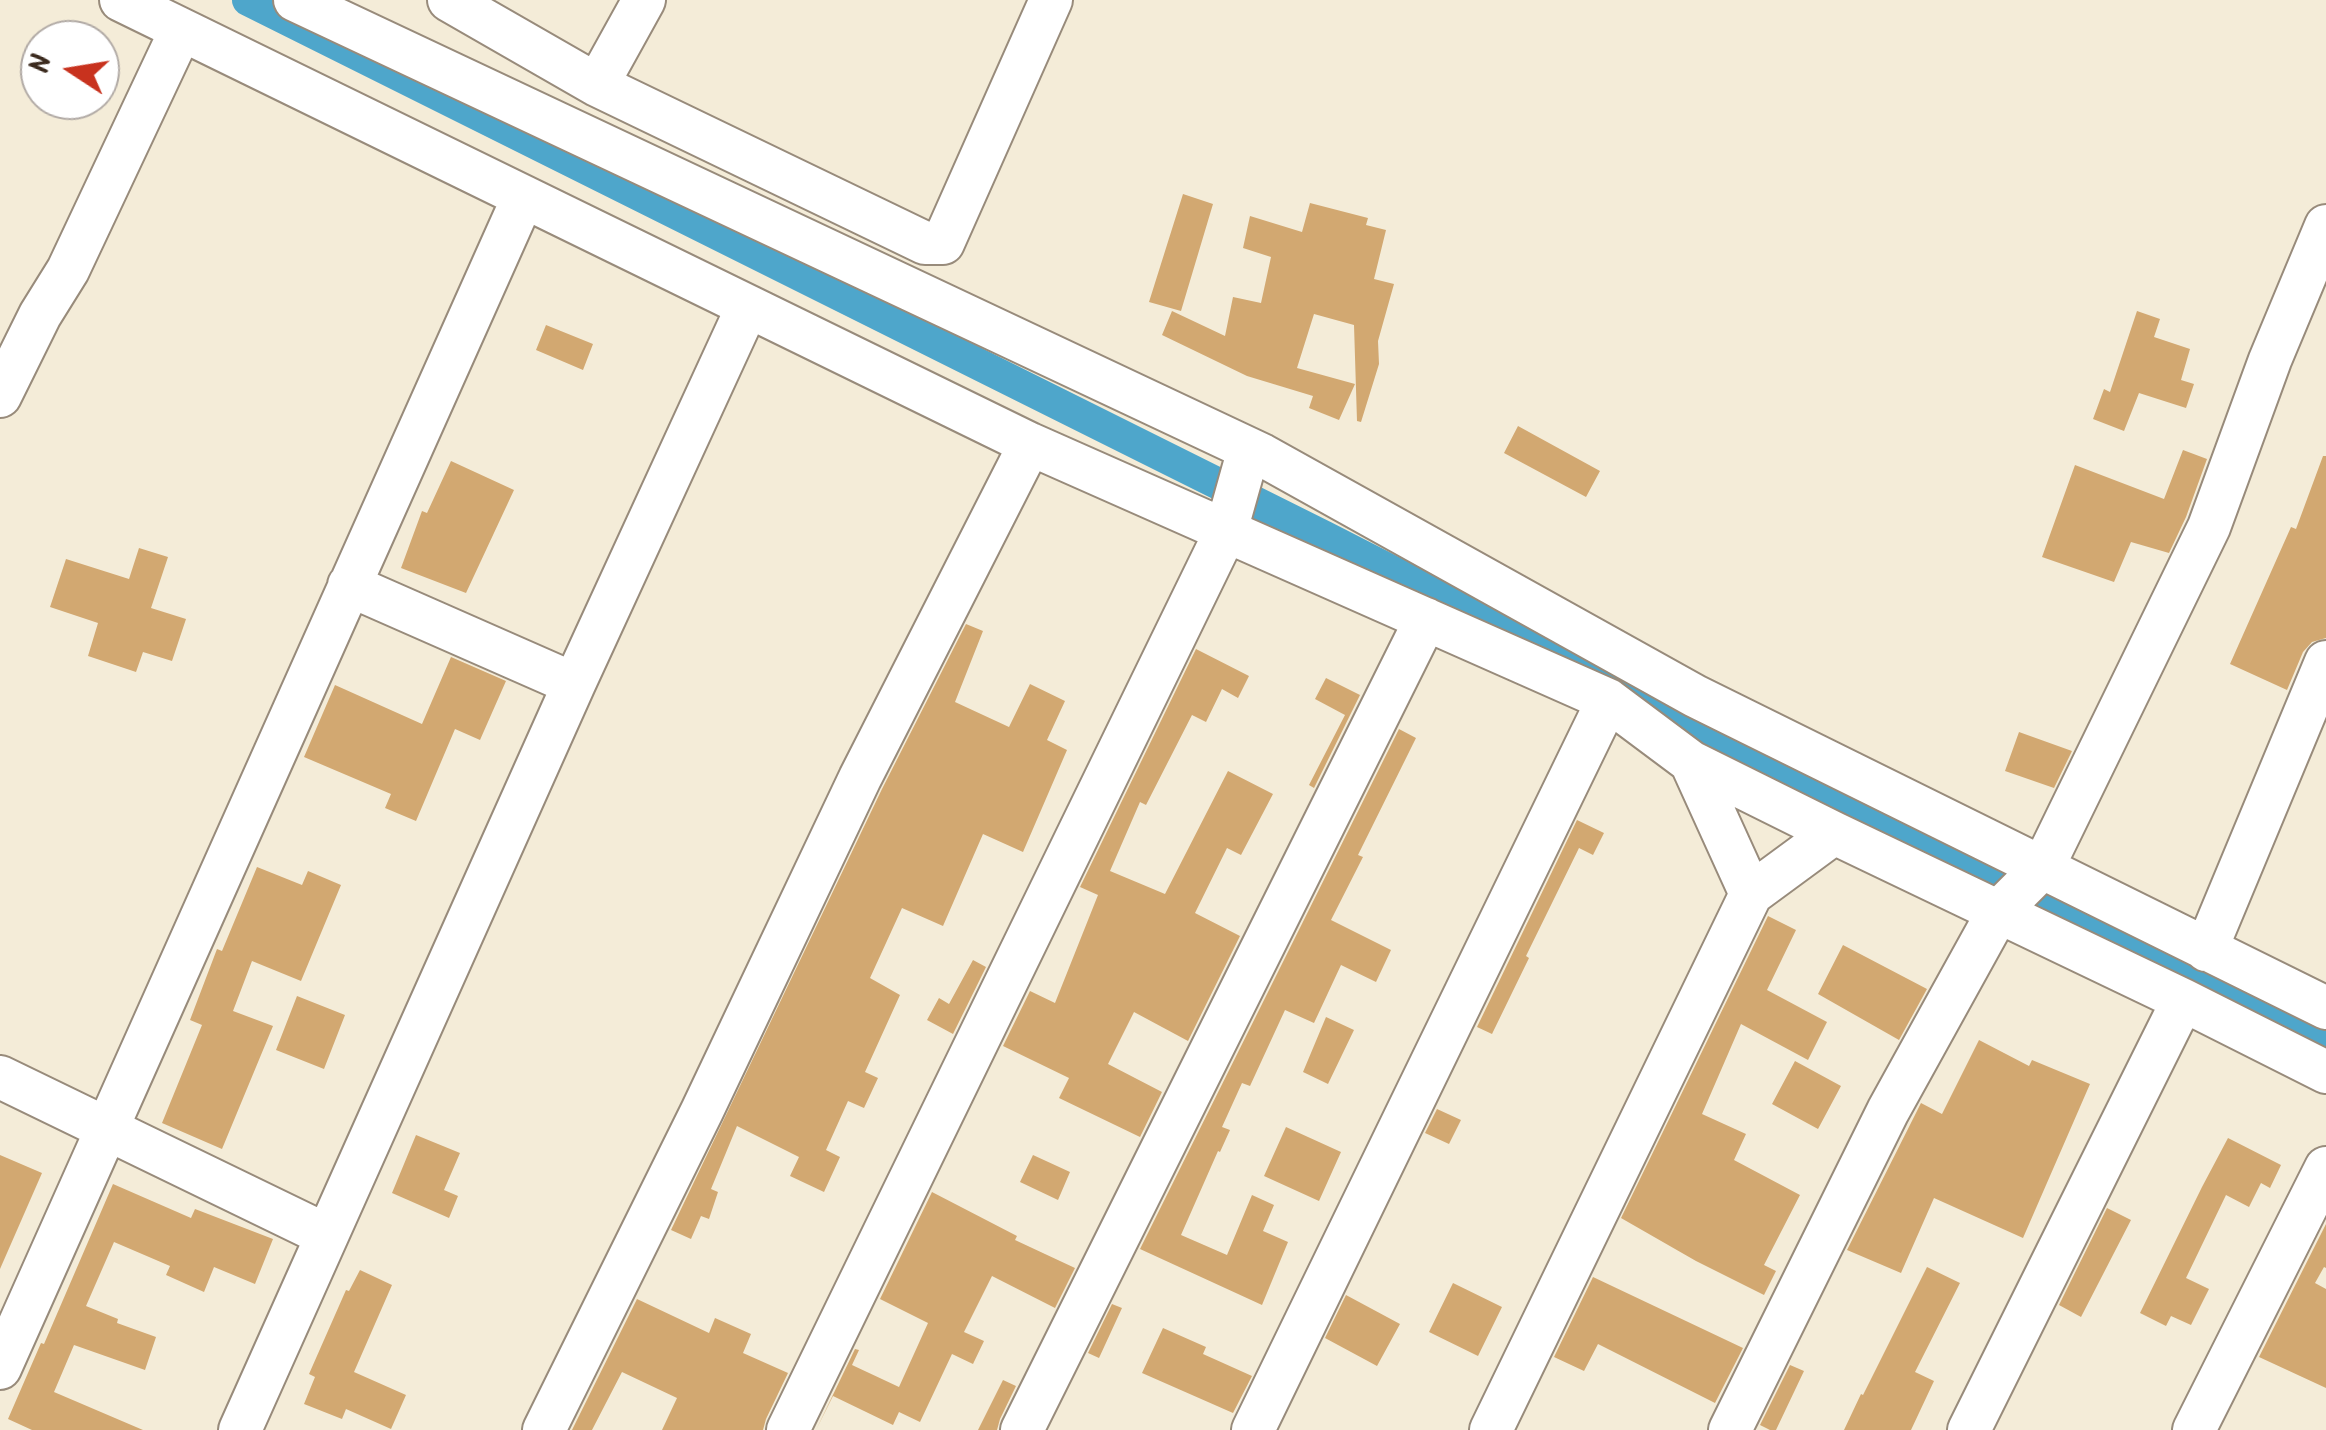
<!DOCTYPE html>
<html>
<head>
<meta charset="utf-8">
<style>
  body { margin:0 }
  #map { position:relative; width:2326px; height:1430px; overflow:hidden; background:#f4ecd8; font-family:Kalam,sans-serif }
  canvas { display:block }
  .north { position:absolute; left:20px; top:20px; width:100px; height:100px; box-sizing:border-box; background:#fff; border:2px solid #b1aaa5; border-radius:50%; rotate:282deg; font-size:28px; font-weight:700; line-height:40px; text-align:center; color:#3b2a1e }
  .north::after { content:''; display:block; margin:auto; width:35px; height:45px; background:#c8321e; clip-path:polygon(50% 0,100% 100%,50% 72%,0 100%) }
</style>
</head>
<body>
<div id="map">
<canvas width="2326" height="1430"></canvas>
<div class="north">N</div>
</div>
<script>
const ctx = document.querySelector('canvas').getContext('2d');
ctx.lineJoin = 'round';
function trace(path, color, width, dash) { ctx.strokeStyle = color; ctx.lineWidth = width; ctx.lineCap = dash ? 'butt' : 'round'; ctx.setLineDash(dash || []); ctx.stroke(path); }
function paint(path, color) { ctx.fillStyle = color; ctx.fill(path, 'evenodd'); }
trace(new Path2D(`
  M 248,0 L 1325,537 L 1720,739 L 2326,1035`), '#4ea6cb', 32);
paint(new Path2D(`
  M 1183,194 L 1213,204 L 1181,311 L 1149,302 Z
  M 1310,203 L 1368,218 L 1366,225 L 1386,230 L 1374,279 L 1394,284 L 1378,341 L 1379,364 L 1361,422 L 1357,421 L 1354,325 L 1314,314 L 1297,368 L 1355,384 L 1339,420 L 1309,408 L 1313,396 L 1247,376 L 1162,335 L 1172,311 L 1225,336 L 1233,297 L 1261,303 L 1271,257 L 1243,248 L 1250,216 L 1302,232 Z
  M 2137,311 L 2160,319 L 2154,337 L 2190,349 L 2181,380 L 2194,384 L 2186,408 L 2139,393 L 2124,431 L 2093,419 L 2104,389 L 2110,392 Z
  M 546,325 L 593,344 L 583,370 L 536,350 Z
  M 1518,426 L 1600,471 L 1586,497 L 1504,453 Z
  M 2183,450 L 2207,459 L 2186,517 L 2169,553 L 2131,542 L 2114,582 L 2042,557 L 2075,465 L 2164,499 Z
  M 2323,456 L 2326,456 L 2326,638 L 2312,642 L 2303,652 L 2287,690 L 2230,664 L 2291,527 L 2296,529 Z
  M 451,461 L 514,490 L 466,593 L 401,568 L 422,511 L 427,513 Z
  M 139,548 L 168,557 L 151,608 L 186,619 L 172,661 L 143,652 L 136,672 L 88,656 L 98,623 L 50,607 L 66,559 L 129,579 Z
  M 966,624 L 983,631 L 955,702 L 1009,727 L 1030,684 L 1065,701 L 1047,740 L 1067,750 L 1023,852 L 983,834 L 943,926 L 902,908 L 870,978 L 900,995 L 865,1072 L 878,1078 L 864,1108 L 848,1101 L 826,1150 L 840,1157 L 824,1192 L 790,1176 L 799,1157 L 737,1126 L 711,1189 L 718,1192 L 709,1219 L 701,1216 L 691,1239 L 671,1230 L 882,789 Z
  M 1196,649 L 1249,676 L 1238,698 L 1222,689 L 1206,722 L 1192,715 L 1146,805 L 1140,802 L 1110,871 L 1165,894 L 1228,771 L 1273,794 L 1241,855 L 1227,848 L 1195,913 L 1240,936 L 1188,1041 L 1134,1012 L 1108,1064 L 1162,1092 L 1140,1137 L 1059,1098 L 1069,1078 L 1003,1046 L 1030,991 L 1055,1003 L 1098,895 L 1080,887 Z
  M 451,657 L 506,681 L 480,740 L 455,729 L 416,821 L 385,808 L 391,794 L 304,757 L 335,685 L 422,724 Z
  M 1326,678 L 1360,695 L 1314,788 L 1309,785 L 1345,715 L 1315,699 Z
  M 1399,729 L 1416,738 L 1358,855 L 1363,857 L 1331,920 L 1391,950 L 1376,982 L 1341,965 L 1314,1023 L 1285,1010 L 1250,1086 L 1242,1083 L 1222,1127 L 1230,1130 L 1220,1152 L 1218,1151 L 1181,1235 L 1227,1255 L 1252,1195 L 1274,1205 L 1263,1231 L 1288,1242 L 1262,1305 L 1140,1249 Z
  M 2019,732 L 2072,751 L 2054,788 L 2005,771 Z
  M 1577,820 L 1604,833 L 1593,855 L 1579,848 L 1526,956 L 1529,958 L 1492,1034 L 1477,1027 Z
  M 257,867 L 302,885 L 308,871 L 341,885 L 301,981 L 252,961 L 233,1011 L 273,1026 L 222,1149 L 162,1123 L 202,1025 L 190,1020 L 217,949 L 222,951 Z
  M 1768,916 L 1796,930 L 1767,990 L 1827,1022 L 1808,1060 L 1741,1024 L 1702,1114 L 1746,1134 L 1734,1160 L 1800,1195 L 1764,1265 L 1776,1271 L 1764,1295 L 1696,1261 L 1621,1218 Z
  M 1843,945 L 1927,989 L 1899,1040 L 1818,994 Z
  M 973,960 L 986,967 L 953,1034 L 927,1020 L 939,998 L 949,1004 Z
  M 297,996 L 345,1015 L 324,1069 L 276,1050 Z
  M 1326,1017 L 1354,1030 L 1328,1084 L 1303,1072 Z
  M 1979,1040 L 2029,1066 L 2032,1060 L 2090,1084 L 2023,1238 L 1934,1198 L 1901,1273 L 1847,1250 L 1921,1103 L 1942,1114 Z
  M 1795,1061 L 1841,1086 L 1818,1129 L 1772,1104 Z
  M 1437,1109 L 1461,1120 L 1449,1144 L 1425,1133 Z
  M 1286,1127 L 1341,1152 L 1319,1201 L 1264,1176 Z
  M 416,1135 L 460,1153 L 444,1190 L 458,1196 L 449,1218 L 392,1193 Z
  M 2228,1138 L 2281,1165 L 2270,1188 L 2261,1183 L 2249,1207 L 2226,1195 L 2186,1278 L 2209,1289 L 2191,1325 L 2171,1316 L 2166,1326 L 2140,1313 L 2202,1187 Z
  M 0,1155 L 42,1173 L 0,1269 Z
  M 1033,1155 L 1070,1172 L 1058,1200 L 1020,1182 Z
  M 113,1184 L 191,1218 L 195,1209 L 273,1239 L 255,1284 L 214,1267 L 204,1292 L 166,1275 L 170,1266 L 114,1242 L 86,1306 L 118,1319 L 117,1323 L 156,1337 L 145,1370 L 74,1345 L 54,1392 L 143,1430 L 32,1430 L 8,1419 L 41,1343 L 44,1344 Z
  M 932,1192 L 1017,1236 L 1015,1240 L 1075,1268 L 1055,1308 L 992,1276 L 964,1332 L 984,1341 L 973,1364 L 952,1354 L 920,1422 L 899,1412 L 893,1425 L 833,1396 L 816,1430 L 855,1349 L 859,1350 L 852,1365 L 899,1387 L 928,1323 L 880,1299 Z
  M 2107,1208 L 2131,1220 L 2081,1317 L 2059,1305 Z
  M 2326,1224 L 2326,1268 L 2324,1267 L 2315,1283 L 2326,1289 L 2326,1388 L 2259,1357 Z
  M 1927,1267 L 1960,1283 L 1915,1372 L 1934,1381 L 1911,1430 L 1844,1430 L 1861,1394 L 1863,1395 Z
  M 360,1270 L 392,1285 L 354,1372 L 406,1395 L 391,1429 L 346,1409 L 342,1419 L 304,1404 L 315,1377 L 309,1374 L 346,1290 L 349,1291 Z
  M 1593,1277 L 1743,1348 L 1715,1403 L 1598,1344 L 1584,1371 L 1554,1357 Z
  M 1453,1283 L 1502,1307 L 1478,1356 L 1429,1332 Z
  M 1346,1295 L 1400,1324 L 1377,1366 L 1325,1338 Z
  M 637,1299 L 709,1333 L 715,1318 L 751,1334 L 743,1353 L 788,1373 L 766,1419 L 763,1430 L 662,1430 L 677,1398 L 622,1372 L 592,1430 L 572,1430 Z
  M 1112,1304 L 1122,1308 L 1099,1358 L 1088,1353 Z
  M 1163,1328 L 1206,1347 L 1203,1354 L 1252,1376 L 1233,1413 L 1142,1373 Z
  M 1790,1365 L 1804,1371 L 1776,1430 L 1770,1430 L 1760,1425 Z
  M 1003,1380 L 1016,1386 L 1000,1419 L 997,1430 L 978,1430 Z`), '#d2a871');
const minor = new Path2D(`
  M 121,0 L 1030,444 L 1608,700 L 1691,762 L 1834,833 L 2183,1000 L 2326,1072
  M 295,0 L 1262,455 L 1695,696 L 2326,1008
  M 449,0 L 597,85 L 925,243 L 943,243 L 1051,0
  M 597,85 L 644,0
  M 0,396 L 40,315 L 68,270 L 181,30
  M 349,585 L 574,684
  M 1691,762 L 1751,894 L 1834,833
  M 2206,950 L 2326,662
  M 0,1077 L 326,1235
  M 0,1368 L 523,198
  M 240,1430 L 574,684 L 747,308
  M 544,1430 L 702,1111 L 860,778 L 1030,444
  M 788,1430 L 1226,531 L 1249,449
  M 1022,1430 L 1426,619
  M 1253,1430 L 1608,700
  M 1491,1430 L 1751,894
  M 1730,1430 L 1888,1111 L 1998,912 L 2043,867 L 2209,527 L 2270,360 L 2326,226
  M 1969,1430 L 2183,1000
  M 2194,1430 L 2326,1168`);
trace(minor, '#988b7b', 46);
trace(minor, '#fff', 42);
</script>
</body>
</html>
